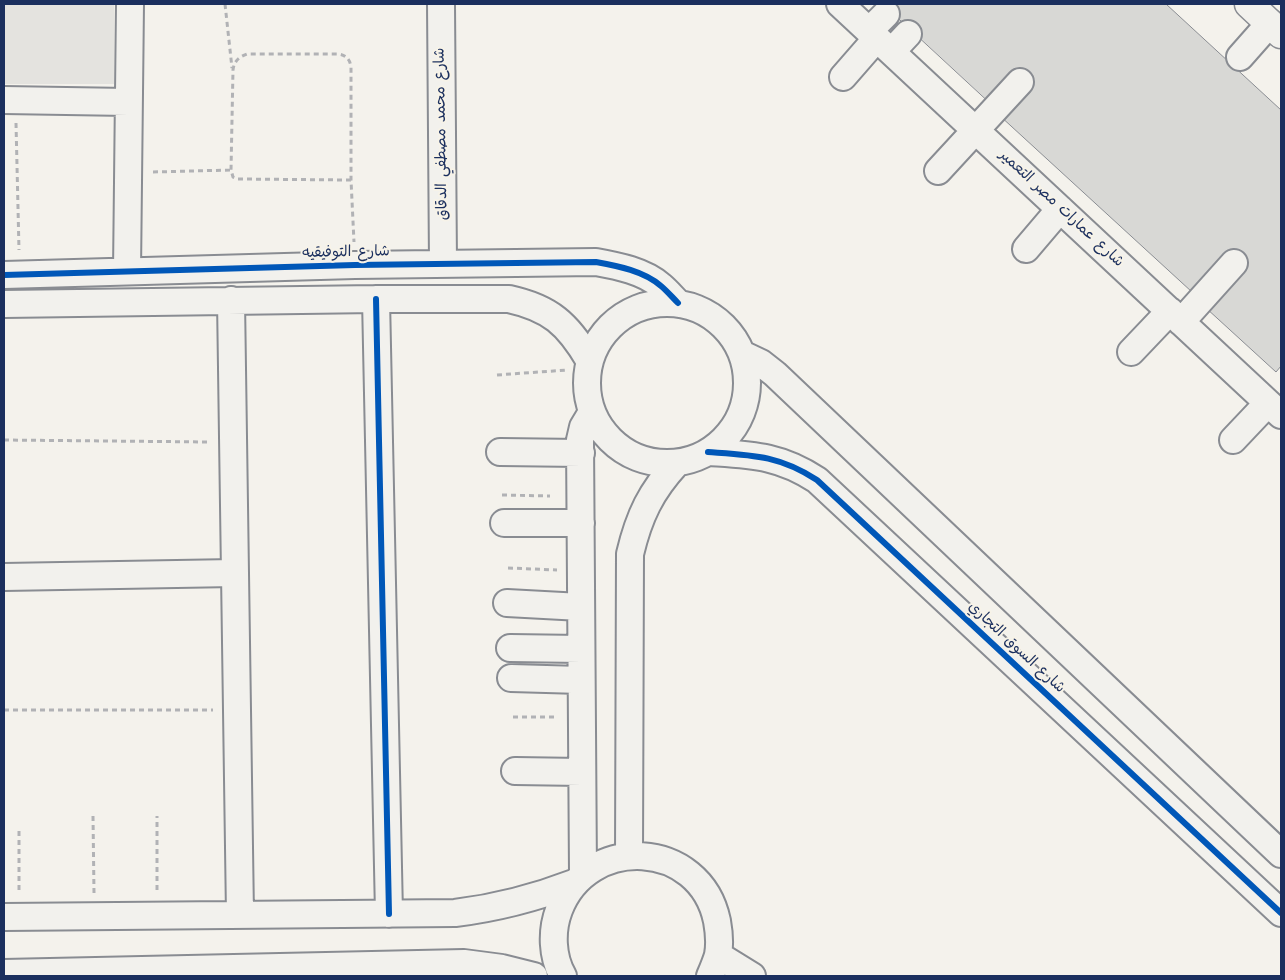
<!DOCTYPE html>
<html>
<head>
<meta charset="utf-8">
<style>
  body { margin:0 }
  #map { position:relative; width:1285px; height:980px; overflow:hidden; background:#f4f2ec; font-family:"Architects Daughter",sans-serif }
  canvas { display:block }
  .frame { position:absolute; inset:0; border:5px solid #1b2f5e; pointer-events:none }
</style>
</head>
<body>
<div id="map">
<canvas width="1285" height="980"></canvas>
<div class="frame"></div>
</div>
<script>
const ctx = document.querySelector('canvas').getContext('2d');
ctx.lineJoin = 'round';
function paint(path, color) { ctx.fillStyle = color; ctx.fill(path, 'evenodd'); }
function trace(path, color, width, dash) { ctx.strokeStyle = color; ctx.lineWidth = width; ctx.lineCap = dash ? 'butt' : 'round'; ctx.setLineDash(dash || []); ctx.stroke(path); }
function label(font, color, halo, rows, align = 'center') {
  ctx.font = font + ' "Architects Daughter","Playpen Sans Arabic",sans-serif'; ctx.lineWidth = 4; ctx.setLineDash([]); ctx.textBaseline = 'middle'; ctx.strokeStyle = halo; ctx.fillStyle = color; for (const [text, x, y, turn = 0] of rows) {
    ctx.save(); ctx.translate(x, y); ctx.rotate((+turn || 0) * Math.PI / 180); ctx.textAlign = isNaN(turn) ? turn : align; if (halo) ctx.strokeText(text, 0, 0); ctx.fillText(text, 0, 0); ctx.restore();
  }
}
paint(new Path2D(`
  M 4,4 L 114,4 L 114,84 L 4,84 Z`), '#e4e3df');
const building = new Path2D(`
  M 883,4 L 1166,4 L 1281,110 L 1281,366 L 1276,372 L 1206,308 L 1192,292 L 999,115 L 1030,82 L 1015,68 L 986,99 Z`);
paint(building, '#d8d8d5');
trace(building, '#898c92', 1);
const minor = new Path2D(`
  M 441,4 L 443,264
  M 840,4 L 1281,415
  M 869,31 L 886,14
  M 892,51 L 908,34
  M 1240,57 L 1270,23
  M 843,77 L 877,38
  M 4,100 L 128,102
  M 938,171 L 1020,82
  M 1026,249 L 1060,209
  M 127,271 L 130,4
  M 4,275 L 355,265 L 596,262 C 618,266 644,271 661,286 C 667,291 672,297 678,303
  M 376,299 L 389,914
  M 231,300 L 240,915
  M587 383a80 80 0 1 1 160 0a80 80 0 1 1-160 0Z
  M 4,304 L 376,299 L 509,299 C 550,308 568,324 589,360
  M 1181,322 L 1234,263
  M 1131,352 L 1170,311
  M 742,354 L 761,363 L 775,374 L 1281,854
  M 1233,440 L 1268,403
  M 500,452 L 581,453
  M 708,452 C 751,455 779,455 817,480 L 1281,913
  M 504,523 L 581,523
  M 4,577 L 234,573
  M 507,603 L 581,607
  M 510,648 L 581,649
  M 511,678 L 581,680
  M 515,771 L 582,772
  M 629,855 L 630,554 C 639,516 651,491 677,463
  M 583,874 L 580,440 L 583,427 L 592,412
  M 4,917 L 455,913 C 496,908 535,898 574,883
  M 718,955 L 752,976
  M 4,973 L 464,963 L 502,968 L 534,976
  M 563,976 C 552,957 551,931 559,910 C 588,834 700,839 717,921 C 719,932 720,944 718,955 C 716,962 713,969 710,976`);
const major = new Path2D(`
  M 1249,4 L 1281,34`);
trace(minor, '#898c92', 30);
trace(major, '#898c92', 31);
trace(new Path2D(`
  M 225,4 L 232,68
  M 16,123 L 19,250
  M 153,172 L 231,170
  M 351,180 L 238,179 L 233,177 L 231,170 L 233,70 C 234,61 239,57 247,54 L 337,54 C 345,54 350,59 351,67 L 351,180 L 354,242
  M 497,375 L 567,370
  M 4,440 L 210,442
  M 502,495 L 550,496
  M 508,568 L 557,570
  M 4,710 L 213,710
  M 513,717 L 558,717
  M 93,816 L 94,893
  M 19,831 L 19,894
  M 157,890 L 157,816`), '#b1b2b5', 3, [5, 4]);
trace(minor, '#f2f1ed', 26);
trace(major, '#f2f1ed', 28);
trace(new Path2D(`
  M 4,275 L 355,265 L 596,262 C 618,266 644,271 661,286 C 667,291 672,297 678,303
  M 376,299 L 389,914
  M 708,452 C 751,455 779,455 817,480 L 1281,913`), '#0057b8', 6);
label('15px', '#1b2f5e', '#f7f3e8', [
  ["شارع محمد مصطفي الدقاق",442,134,-91],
  ["شارع عمارات مصر التعمير",1061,209,43],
  ["شارع التوفيقيه",346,253,-1],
  ["شارع السوق التجاري",1016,648,43]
]);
</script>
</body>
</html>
